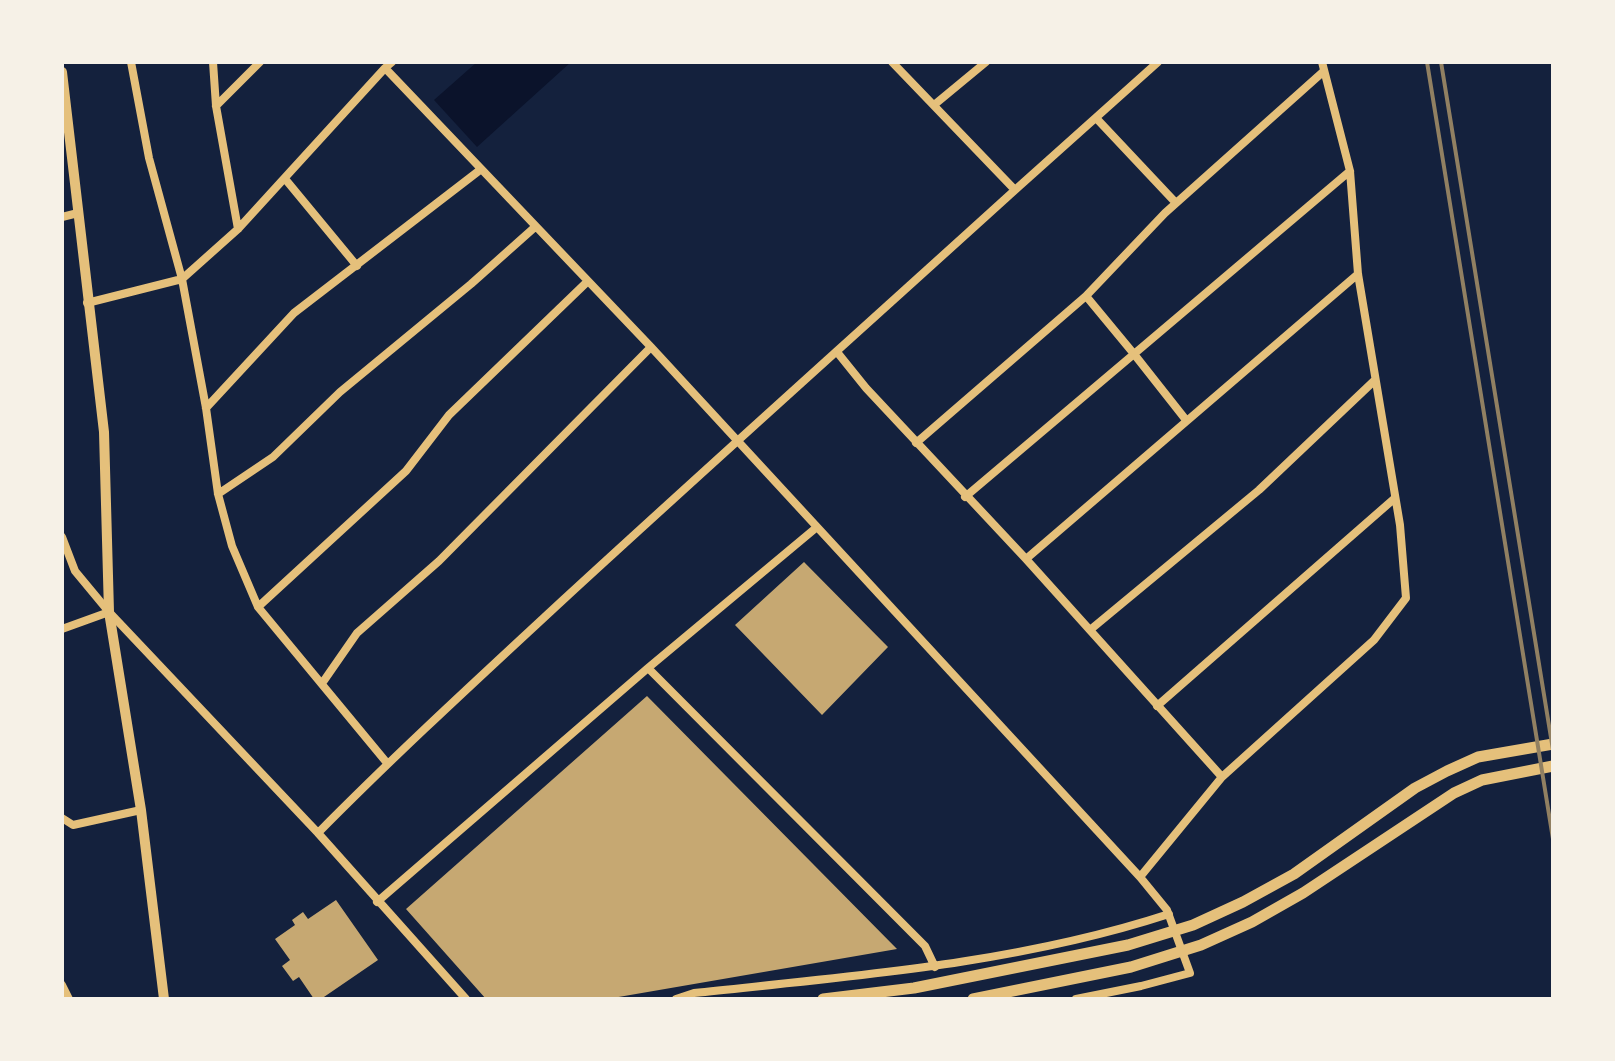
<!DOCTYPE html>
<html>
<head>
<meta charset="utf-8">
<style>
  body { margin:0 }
  #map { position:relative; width:1615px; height:1061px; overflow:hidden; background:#14213d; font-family:"Archivo Narrow",sans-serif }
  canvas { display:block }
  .frame { position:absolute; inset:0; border:64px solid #f6f1e7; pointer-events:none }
</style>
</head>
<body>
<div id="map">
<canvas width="1615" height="1061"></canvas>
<div class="frame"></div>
</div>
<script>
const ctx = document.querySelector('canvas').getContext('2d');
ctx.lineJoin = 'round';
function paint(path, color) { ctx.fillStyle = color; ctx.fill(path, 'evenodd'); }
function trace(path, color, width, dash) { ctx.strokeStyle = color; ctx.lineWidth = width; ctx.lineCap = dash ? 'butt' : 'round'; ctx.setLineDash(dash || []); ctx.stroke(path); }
paint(new Path2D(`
  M 477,62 L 571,62 L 477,147 L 434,100 Z`), '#0b132b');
paint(new Path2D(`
  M 804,562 L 888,647 L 822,715 L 735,625 Z
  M 647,696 L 897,949 L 607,999 L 486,999 L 406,909 Z
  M 336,900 L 378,960 L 321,999 L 314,999 L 299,977 L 293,981 L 282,966 L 290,960 L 275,939 L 295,925 L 292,920 L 303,912 L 308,919 Z`), '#c6a872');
trace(new Path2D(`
  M 131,62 L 149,158 L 182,279 L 206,408 L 218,494 L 232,546 L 258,607 L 387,763
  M 213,62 L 216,106 L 238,229
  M 392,62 L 385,68 L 651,347 L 1140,877
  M 934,105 L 986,62
  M 216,106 L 260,62
  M 1097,119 L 1176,203
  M 286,180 L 357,266
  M 1015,190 L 1158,62
  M 62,217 L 78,213
  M 87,303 L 182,279 L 238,229 L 385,68
  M 837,352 L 866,388 L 1026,559 L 1222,777
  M 206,408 L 294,313 L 480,170
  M 1186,420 L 1134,354 L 1350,171
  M 916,443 L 1086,296
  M 218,494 L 273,457 L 340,392 L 471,284 L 535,227
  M 965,497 L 1134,354 L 1086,296 L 1165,213 L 1324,71
  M 62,537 L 75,571 L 109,612 L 318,833 L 466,999
  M 1026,559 L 1358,274
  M 258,607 L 406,471 L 449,415 L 588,281
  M 62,629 L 109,612
  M 1090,630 L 1259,490 L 1375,380
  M 648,668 L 925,946 L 935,967
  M 323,682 L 357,633 L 439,561 L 651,347
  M 1157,706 L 1395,498
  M 62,818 L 73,825 L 141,810
  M 318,833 C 397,753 480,677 563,600 C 713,462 864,327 1015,190 L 892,62
  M 377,902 L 648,668 L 817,527
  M 62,985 L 69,999
  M 676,999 L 694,993 C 853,976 1016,964 1169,914
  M 1076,999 L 1141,986 L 1190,973 L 1167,910 L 1140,877 L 1222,777 L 1374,640 L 1406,598 L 1400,525 L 1358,274 L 1350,171 L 1322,62`), '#e5c07b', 8);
trace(new Path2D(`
  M 62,72 L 104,432 L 109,612 L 141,810 L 164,999`), '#e5c07b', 10);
trace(new Path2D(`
  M 823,999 L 914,988 L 1128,945 L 1193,925 L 1243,902 L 1294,874 L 1415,788 L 1447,771 L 1478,757 L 1553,744
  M 973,999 L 1131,967 L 1201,945 L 1252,922 L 1303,893 L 1454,793 L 1482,780 L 1553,766`), '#e5c07b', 11);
trace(new Path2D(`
  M 1427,62 L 1553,839
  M 1441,62 L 1553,750`), '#918062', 4);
</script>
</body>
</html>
